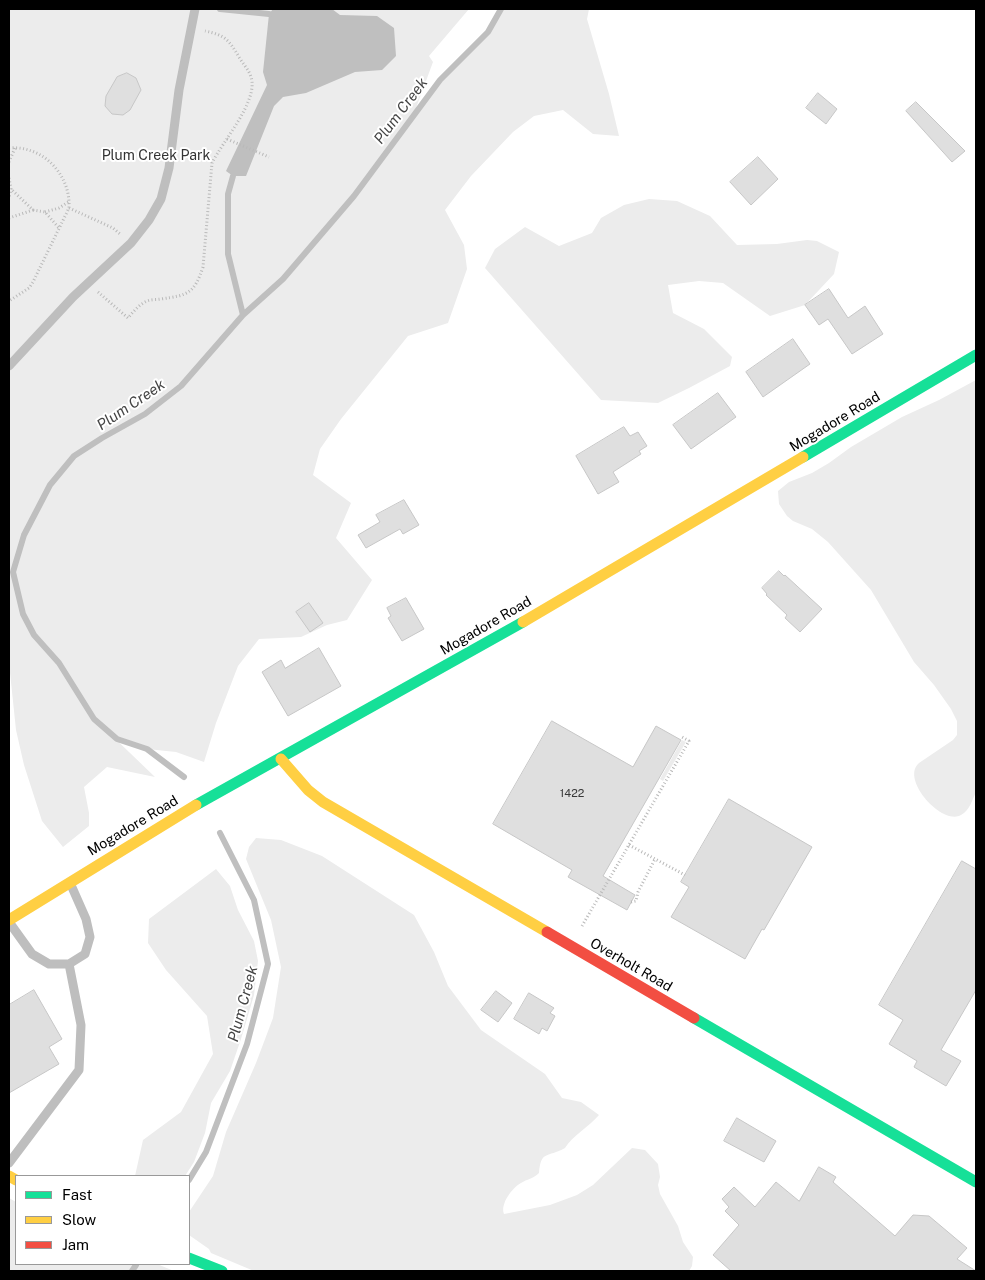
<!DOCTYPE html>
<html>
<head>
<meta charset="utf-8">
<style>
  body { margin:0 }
  #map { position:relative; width:985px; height:1280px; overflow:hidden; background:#fff; font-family:"Public Sans",sans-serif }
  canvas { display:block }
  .frame { position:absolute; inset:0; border:10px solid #000; pointer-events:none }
  .legend { position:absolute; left:15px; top:1175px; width:175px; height:90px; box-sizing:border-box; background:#fff; border:1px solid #999; margin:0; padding:6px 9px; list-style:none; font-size:15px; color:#000 }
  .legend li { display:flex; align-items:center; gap:10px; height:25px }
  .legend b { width:25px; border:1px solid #999 }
</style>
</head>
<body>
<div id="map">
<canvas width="985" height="1280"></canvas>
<div class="frame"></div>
<ul class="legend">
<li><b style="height:6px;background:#16e098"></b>Fast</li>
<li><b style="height:6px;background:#ffcf43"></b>Slow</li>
<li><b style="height:6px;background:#f24e42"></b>Jam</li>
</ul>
</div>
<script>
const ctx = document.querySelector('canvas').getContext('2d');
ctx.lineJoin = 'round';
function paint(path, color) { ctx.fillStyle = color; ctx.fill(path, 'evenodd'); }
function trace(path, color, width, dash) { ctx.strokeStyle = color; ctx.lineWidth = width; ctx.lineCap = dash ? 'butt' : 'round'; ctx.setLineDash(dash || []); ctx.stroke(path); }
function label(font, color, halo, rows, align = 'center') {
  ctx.font = font + ' "Public Sans",sans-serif'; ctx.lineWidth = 4; ctx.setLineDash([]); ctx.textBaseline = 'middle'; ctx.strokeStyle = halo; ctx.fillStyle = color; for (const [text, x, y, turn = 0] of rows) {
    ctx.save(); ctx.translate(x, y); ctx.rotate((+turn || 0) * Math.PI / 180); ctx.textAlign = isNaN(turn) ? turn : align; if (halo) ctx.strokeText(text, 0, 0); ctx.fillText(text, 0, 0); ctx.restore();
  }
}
paint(new Path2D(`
  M 9,9 L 469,9 L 429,56 L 433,62 L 413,116 L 440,80 L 488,33 L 501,9 L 589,9 L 587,19 L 609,94 L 619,136 L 593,134 L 563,110 L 534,116 L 513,132 L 471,176 L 445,210 L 464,245 L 467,269 L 448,323 L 408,336 L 341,419 L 320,449 L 313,475 L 351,503 L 336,538 L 372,580 L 347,620 L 327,625 L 301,637 L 259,639 L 238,666 L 216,723 L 204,762 L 176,752 L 147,749 L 117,739 L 103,727 L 155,777 L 107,767 L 84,787 L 89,813 L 89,826 L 63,847 L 42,821 L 24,765 L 16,730 L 9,663 Z
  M 649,199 L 677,201 L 710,216 L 737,245 L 777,244 L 807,240 L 817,241 L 839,252 L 834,274 L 805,305 L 770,316 L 723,283 L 699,281 L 668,285 L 673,313 L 704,329 L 732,357 L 730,366 L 689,388 L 658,403 L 601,400 L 485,268 L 495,249 L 525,227 L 559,246 L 592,233 L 601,218 L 624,205 Z
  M 976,380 L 976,792 C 972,800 970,810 961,815 C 942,826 900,779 919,763 L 953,740 L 957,735 L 957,721 L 951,709 L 934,685 L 914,662 L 871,590 L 828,542 L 812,529 L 793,521 L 787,516 L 779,504 L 778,491 L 789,482 L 812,473 L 829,463 L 851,447 L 902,417 L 939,400 Z
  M 682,740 L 686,742 L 663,781 L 660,779 Z
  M 256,838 L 281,840 L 322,856 L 414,915 L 434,952 L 448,986 L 481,1030 L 545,1074 L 562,1098 L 581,1102 L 599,1115 C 589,1127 572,1136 565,1148 C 547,1158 541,1150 539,1173 C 533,1179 527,1179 521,1183 C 512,1188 500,1204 504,1214 L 550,1205 L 577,1195 L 593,1185 L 632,1148 L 645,1150 L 658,1164 L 660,1177 L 658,1185 L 660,1194 L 678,1226 L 683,1242 L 693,1257 L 692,1266 L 689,1271 L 254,1271 L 211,1253 L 209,1249 L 189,1235 L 189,1212 L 213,1176 L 226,1132 L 256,1063 L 273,1018 L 281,967 L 271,920 L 246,859 L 249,847 Z
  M 216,869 L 230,886 L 238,910 L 254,941 L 258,961 L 254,995 L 241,1039 L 230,1071 L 211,1103 L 205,1133 L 194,1162 L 185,1176 L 135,1176 L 143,1140 L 181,1112 L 213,1054 L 207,1016 L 166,970 L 148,943 L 149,919 Z
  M 9,1198 L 16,1202 L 16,1264 L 157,1264 L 174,1271 L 9,1271 Z`), '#ececec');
paint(new Path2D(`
  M 273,9 L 332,9 L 340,15 L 377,16 L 394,28 L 396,56 L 382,70 L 355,72 L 306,93 L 283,97 L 274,106 L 246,176 L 233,176 L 226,171 L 267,85 L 263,72 L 269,14 Z`), '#bfbfbf');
trace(new Path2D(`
  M 220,9 L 269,14
  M 233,176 L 228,194 L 228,254 L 243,315
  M 184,777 L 147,749 L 117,739 L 94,719 L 59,663 L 34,635 L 23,614 L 13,572 L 24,535 L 50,485 L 74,456 L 102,438 L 145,414 L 181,386 L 243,315 L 283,279 L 354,196 L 440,80 L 488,32 L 501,9
  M 189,1180 L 206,1152 L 247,1044 L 268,964 L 254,900 L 220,833
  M 132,1271 L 136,1265`), '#bfbfbf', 6);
const building = new Path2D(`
  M 127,73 L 136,78 L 141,90 L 130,110 L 123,115 L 112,114 L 105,106 L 106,96 L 117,77 Z
  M 818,93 L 837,109 L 826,124 L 806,108 Z
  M 916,102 L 965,151 L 952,162 L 906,111 Z
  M 758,157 L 778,179 L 751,205 L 730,182 Z
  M 829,289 L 848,318 L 865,306 L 883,334 L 852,354 L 828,319 L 819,325 L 805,305 Z
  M 793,339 L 810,364 L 763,397 L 746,372 Z
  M 718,393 L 736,417 L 691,449 L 673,425 Z
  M 624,427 L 630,436 L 638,432 L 647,446 L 639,451 L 641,454 L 613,472 L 619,482 L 598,494 L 576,456 Z
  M 404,500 L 419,525 L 403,534 L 400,529 L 366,548 L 358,535 L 380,522 L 376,515 Z
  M 779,571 L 784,576 L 785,575 L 822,609 L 800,632 L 785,618 L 787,615 L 766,595 L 767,594 L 762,588 Z
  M 406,598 L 424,629 L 402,641 L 388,618 L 391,616 L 387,608 Z
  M 309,603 L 323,623 L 310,632 L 296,612 Z
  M 319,648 L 341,686 L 288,716 L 262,672 L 281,660 L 285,668 Z
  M 552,721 L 633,767 L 656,726 L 681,740 L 603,876 L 635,895 L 627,910 L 568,877 L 572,870 L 493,824 Z
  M 729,799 L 812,847 L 764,930 L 762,929 L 745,959 L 671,917 L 689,887 L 681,882 Z
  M 962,861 L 976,869 L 976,990 L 941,1050 L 961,1061 L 946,1086 L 914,1067 L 917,1061 L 889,1044 L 903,1020 L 879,1005 Z
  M 34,990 L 62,1039 L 49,1047 L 59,1064 L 9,1093 L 9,1005 Z
  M 496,991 L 512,1003 L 498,1022 L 481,1010 Z
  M 529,993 L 554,1008 L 550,1013 L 555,1016 L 547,1031 L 542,1028 L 539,1034 L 514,1019 Z
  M 737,1118 L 776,1141 L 764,1162 L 724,1141 Z
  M 819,1167 L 836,1177 L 833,1182 L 895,1236 L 913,1215 L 929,1216 L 967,1248 L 957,1259 L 976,1271 L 731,1271 L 713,1255 L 739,1225 L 725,1211 L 729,1207 L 722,1199 L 734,1187 L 755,1207 L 776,1182 L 799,1201 Z`);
paint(building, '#dfdfdf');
trace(building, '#c7c7c7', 1);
trace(new Path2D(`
  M 227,139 L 269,157
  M 9,148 C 43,145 71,175 69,208 L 33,282 L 29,288 L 9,301
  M 9,162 L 15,148
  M 9,178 L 11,189 L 9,198
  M 69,208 L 113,228 L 120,234
  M 33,210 L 45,212 L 59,228
  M 45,212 L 59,208 L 70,201
  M 9,218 L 33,210 L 11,189
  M 98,292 L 128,318 C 133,312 138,306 145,302 C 150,299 156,300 161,299 C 188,295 194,294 203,267 L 212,163 C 222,142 259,101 251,77 C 249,70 243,64 239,57 C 229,40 225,35 205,31
  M 629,845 L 685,875
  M 631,902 L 636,901 L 638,892 L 655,859
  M 582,926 L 689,741 L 682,737`), '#b9b9b9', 3, [1, 2.5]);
trace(new Path2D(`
  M 9,366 L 73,297 L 131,243 L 149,220 L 161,199 L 169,168 L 179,90 L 195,9
  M 9,922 L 32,954 L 49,964 L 69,964 L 85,954 L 90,937 L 86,919 L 71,885
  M 9,1163 L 79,1070 L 81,1025 L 69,964`), '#bebebe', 9);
trace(new Path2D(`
  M 803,457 L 976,355
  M 196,805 L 523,622
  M 694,1018 L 976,1182
  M 189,1258 L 222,1271`), '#16e098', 11);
trace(new Path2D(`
  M 523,622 L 803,457
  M 281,759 L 308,790 L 323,802 L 547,932
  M 9,920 L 196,805
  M 9,1176 L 16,1180`), '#ffcf43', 11);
trace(new Path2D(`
  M 547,932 L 694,1018`), '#f24e42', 11);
label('11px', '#383838', null, [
  ["1422",572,794]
]);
label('14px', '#333', '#fff', [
  ["Plum Creek Park",156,156]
]);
label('14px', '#000', '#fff', [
  ["Mogadore Road",835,422,-31],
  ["Mogadore Road",486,626,-30],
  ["Mogadore Road",133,826,-31],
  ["Overholt Road",631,965,30]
]);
label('italic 15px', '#444', '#fff', [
  ["Plum Creek",401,111,-53],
  ["Plum Creek",131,405,-34],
  ["Plum Creek",243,1004,-75]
]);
</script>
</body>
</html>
